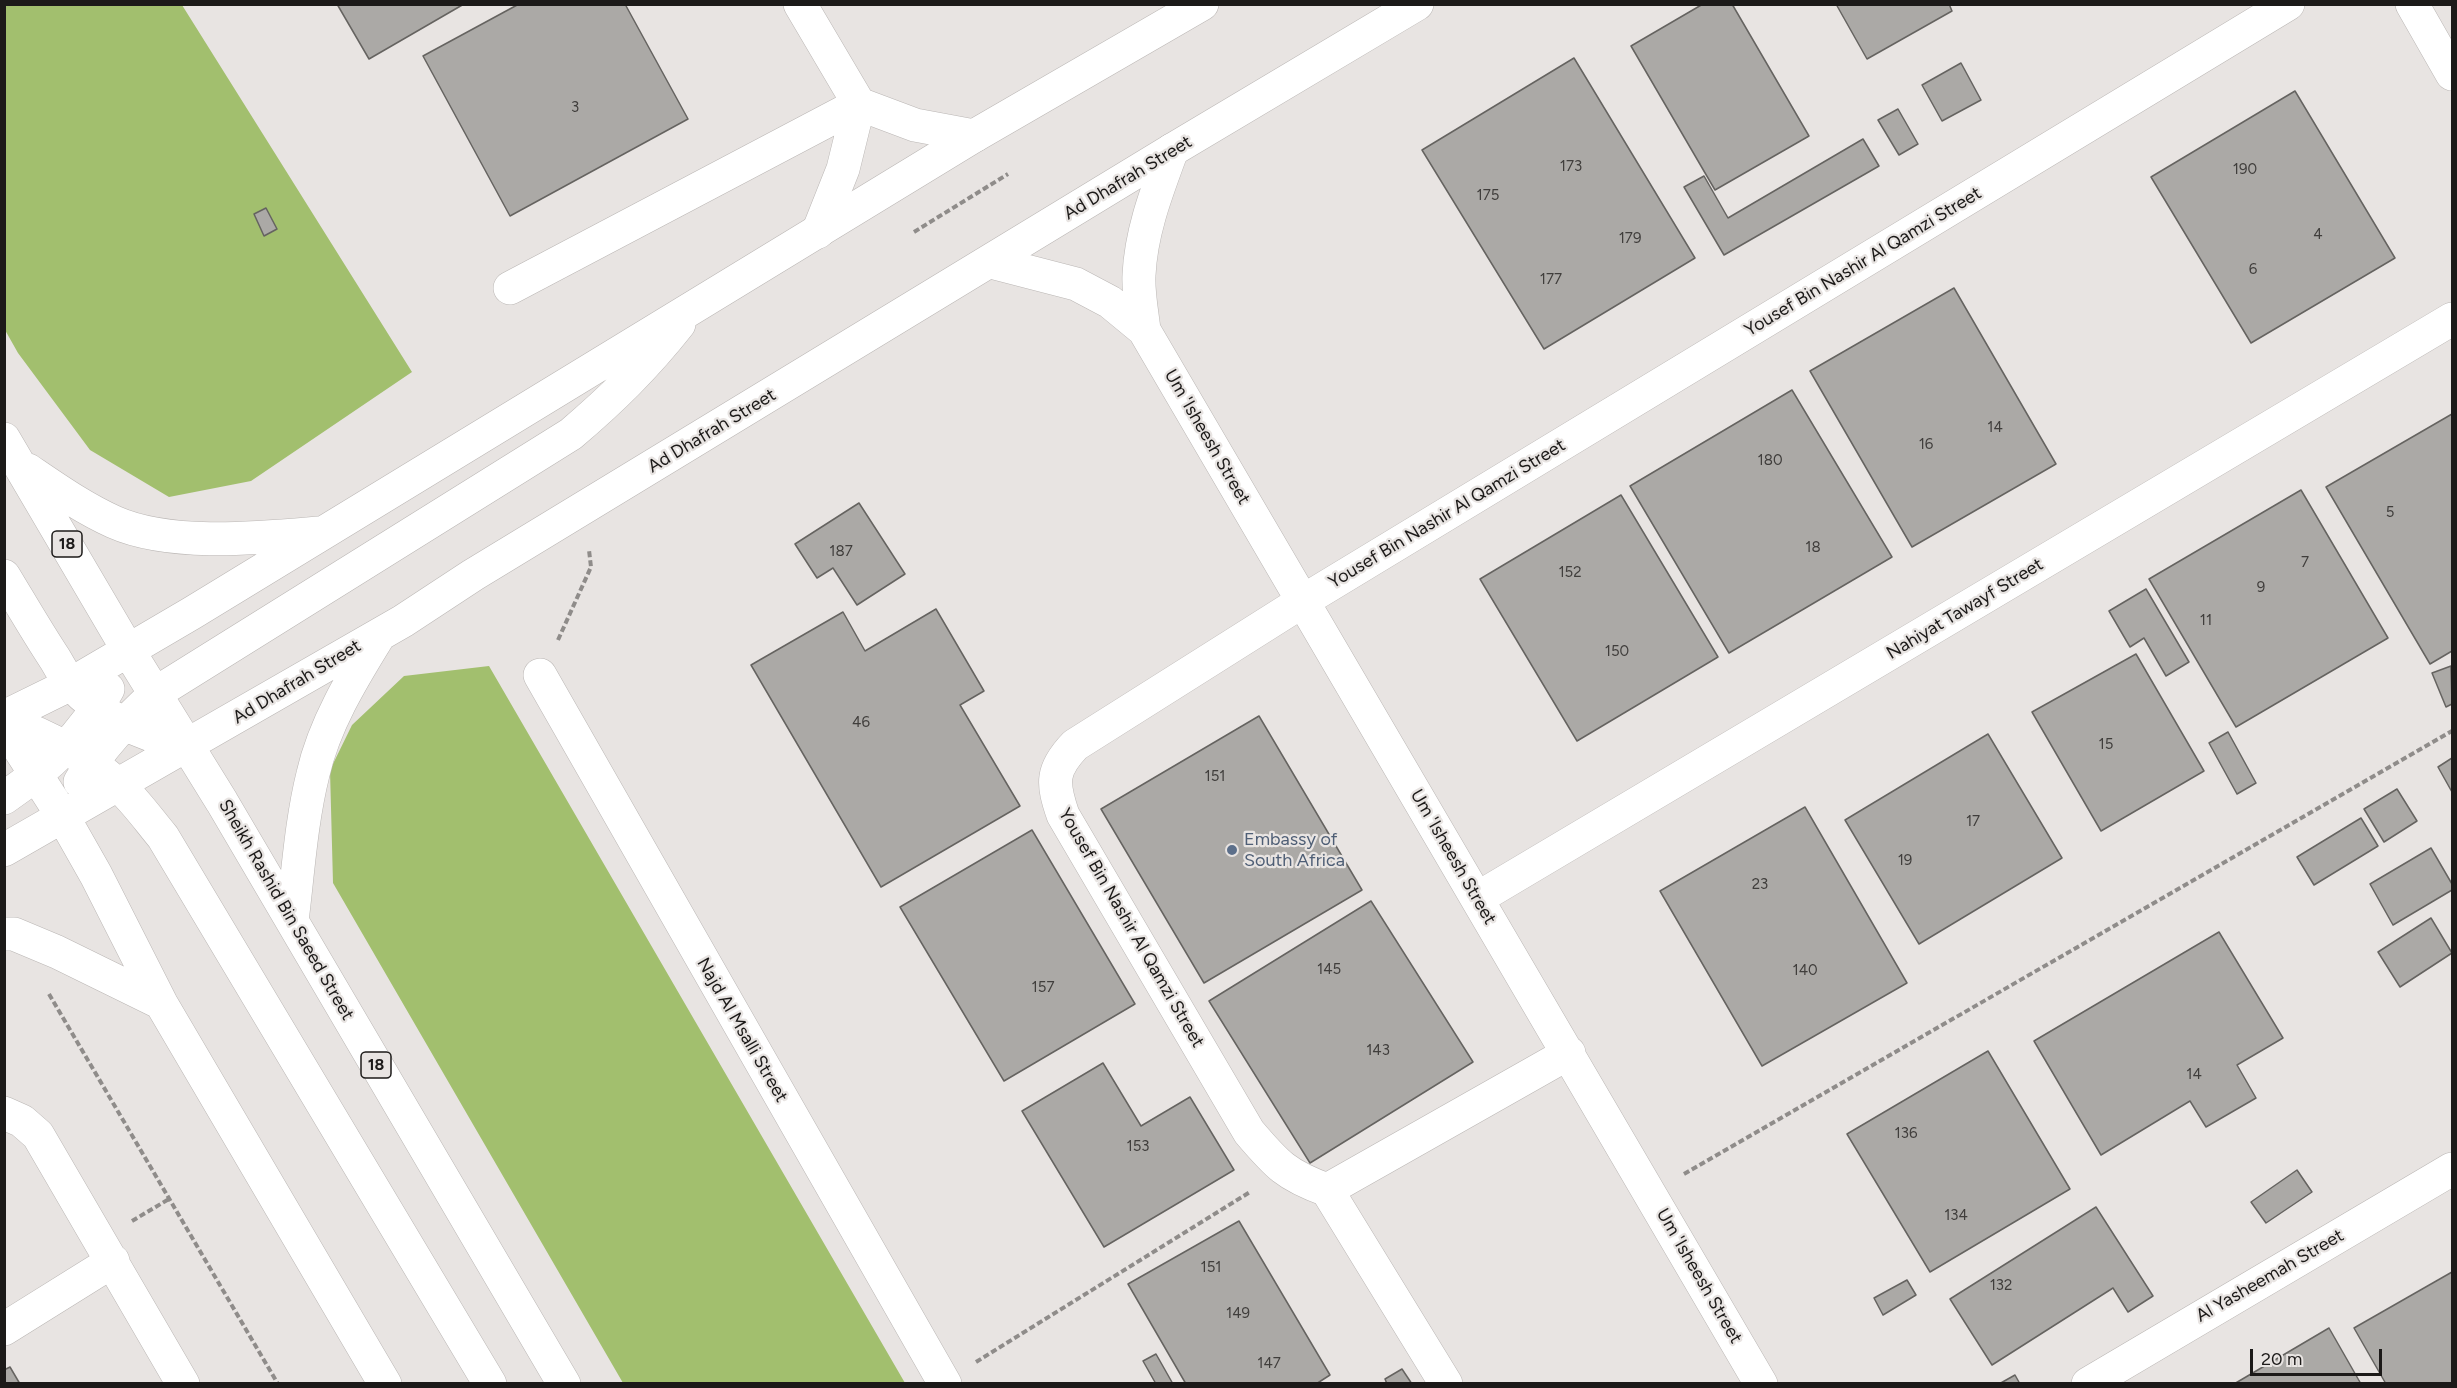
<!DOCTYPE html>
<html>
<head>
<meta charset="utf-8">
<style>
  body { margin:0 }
  #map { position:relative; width:2457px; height:1388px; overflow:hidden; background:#e8e4e2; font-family:Figtree,sans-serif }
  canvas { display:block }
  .frame { position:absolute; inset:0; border:6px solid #1c1a19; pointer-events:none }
  .scale { position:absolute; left:2250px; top:1349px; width:132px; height:27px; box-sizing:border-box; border:3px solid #1c1a19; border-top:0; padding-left:8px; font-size:18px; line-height:21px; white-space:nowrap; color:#1c1a19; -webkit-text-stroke:4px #e8e4e2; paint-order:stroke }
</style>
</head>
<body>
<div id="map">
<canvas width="2457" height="1388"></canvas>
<div class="frame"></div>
<div class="scale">20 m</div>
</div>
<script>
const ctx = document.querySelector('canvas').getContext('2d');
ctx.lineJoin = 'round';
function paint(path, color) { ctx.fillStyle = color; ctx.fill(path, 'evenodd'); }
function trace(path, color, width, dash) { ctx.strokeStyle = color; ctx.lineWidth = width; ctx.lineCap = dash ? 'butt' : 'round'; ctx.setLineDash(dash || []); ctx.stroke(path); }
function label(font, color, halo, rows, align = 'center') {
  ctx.font = font + ' Figtree,sans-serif'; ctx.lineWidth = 4.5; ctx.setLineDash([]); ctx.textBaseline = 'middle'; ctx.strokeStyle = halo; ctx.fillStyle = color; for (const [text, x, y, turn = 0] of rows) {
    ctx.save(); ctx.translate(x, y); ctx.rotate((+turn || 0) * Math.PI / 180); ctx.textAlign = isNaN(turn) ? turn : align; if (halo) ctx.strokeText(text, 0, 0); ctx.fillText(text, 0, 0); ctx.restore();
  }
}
paint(new Path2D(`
  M 4,5 L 182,5 L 412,372 L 251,481 L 169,497 L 90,450 L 18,353 L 5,330 Z
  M 489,666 L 905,1383 L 623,1383 L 333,883 L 330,770 L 352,725 L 404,676 Z`), '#a2bf6e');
const building = new Path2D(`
  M 337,4 L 464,4 L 369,59 Z
  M 519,4 L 625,4 L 688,119 L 510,216 L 423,56 Z
  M 1703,4 L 1732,4 L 1809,136 L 1715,190 L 1631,46 Z
  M 1836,4 L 1949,4 L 1952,11 L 1867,59 Z
  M 1574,58 L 1695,258 L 1544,349 L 1422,150 Z
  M 1961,63 L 1981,100 L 1942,121 L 1922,85 Z
  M 2295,91 L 2395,258 L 2251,343 L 2151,177 Z
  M 1898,109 L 1918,144 L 1899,155 L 1878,120 Z
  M 1863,139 L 1879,166 L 1724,255 L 1684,187 L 1704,176 L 1728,218 Z
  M 266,208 L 277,229 L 264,236 L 254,214 Z
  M 1954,288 L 2056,464 L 1912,547 L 1810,371 Z
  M 1792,390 L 1892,557 L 1729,653 L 1630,486 Z
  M 2452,414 L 2452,651 L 2430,664 L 2326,487 Z
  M 2301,490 L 2388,638 L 2236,727 L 2149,579 Z
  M 1621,495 L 1718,657 L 1577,741 L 1480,579 Z
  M 859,503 L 905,574 L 857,605 L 833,568 L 817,578 L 795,544 Z
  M 2146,589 L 2189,662 L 2166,676 L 2144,638 L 2130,647 L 2109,611 Z
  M 936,609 L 984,691 L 960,705 L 1020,806 L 881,887 L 751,665 L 843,612 L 865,651 Z
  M 2136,654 L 2204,771 L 2101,831 L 2032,712 Z
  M 2451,666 L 2452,704 L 2446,707 L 2432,673 Z
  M 1259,716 L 1362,890 L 1204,983 L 1101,809 Z
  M 2228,732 L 2256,783 L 2237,794 L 2209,743 Z
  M 1988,734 L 2062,858 L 1919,944 L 1845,820 Z
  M 2452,758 L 2452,792 L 2438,767 Z
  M 2397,789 L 2417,821 L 2384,842 L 2364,809 Z
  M 1805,807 L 1907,983 L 1762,1066 L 1660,891 Z
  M 2361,818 L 2378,846 L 2314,885 L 2297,857 Z
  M 1032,830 L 1135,1004 L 1004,1081 L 900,907 Z
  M 2431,848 L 2452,884 L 2452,890 L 2393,925 L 2370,884 Z
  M 1371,901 L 1473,1062 L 1310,1163 L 1209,1001 Z
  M 2431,918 L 2452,953 L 2400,987 L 2378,952 Z
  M 2219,932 L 2283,1038 L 2237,1065 L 2256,1098 L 2206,1127 L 2190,1101 L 2101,1155 L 2034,1041 Z
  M 1988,1051 L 2070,1189 L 1930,1272 L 1847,1134 Z
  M 1103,1063 L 1141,1126 L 1190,1097 L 1234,1170 L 1104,1247 L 1022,1111 Z
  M 2297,1170 L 2312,1192 L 2266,1223 L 2251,1202 Z
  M 2096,1207 L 2153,1296 L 2128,1312 L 2113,1288 L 1992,1365 L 1950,1299 Z
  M 1239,1221 L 1330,1375 L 1316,1384 L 1186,1384 L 1128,1284 Z
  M 2452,1272 L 2452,1384 L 2386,1384 L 2354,1328 Z
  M 1907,1280 L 1916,1295 L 1883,1315 L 1874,1298 Z
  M 2329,1328 L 2361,1384 L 2234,1384 Z
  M 1156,1354 L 1173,1384 L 1156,1384 L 1143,1361 Z
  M 10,1367 L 20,1384 L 4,1384 L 4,1370 Z
  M 1402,1369 L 1412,1384 L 1387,1384 L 1385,1379 Z
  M 2015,1375 L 2020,1384 L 1999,1384 Z`);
paint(building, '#aba9a6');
trace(building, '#656360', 1.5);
const minor = new Path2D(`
  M 800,4 L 859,104 L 915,125 L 974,136
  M 2412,4 L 2452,74
  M 818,232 L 843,169 L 859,104
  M 991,262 L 1076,284 L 1110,302 L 1144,330 L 1761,1384
  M 510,288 L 859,104
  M 1144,330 C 1142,312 1138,293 1139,275 C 1141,231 1157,191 1172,150
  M 540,675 L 945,1384
  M 1478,898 L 2452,319
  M 1569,1053 L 1327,1190 C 1286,1175 1277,1165 1249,1132 L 1063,815 C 1052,783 1051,770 1075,745 L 1303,601 L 2288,4
  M 4,1113 L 22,1121 L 38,1135 L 183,1384
  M 1327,1190 L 1446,1384
  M 4,1329 L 113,1261
  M 2088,1384 L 2452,1169`);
const major = new Path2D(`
  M 4,439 L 128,650 L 222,802 L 564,1384
  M 28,470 C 56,489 83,508 114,522 C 170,547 259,538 319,533
  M 4,576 C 21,604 37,632 55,659 C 60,667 65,678 72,685 C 103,719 145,736 188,746
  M 4,717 L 71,684 L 192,613 L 974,136 L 1202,4
  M 4,720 C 45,735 85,755 117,784 C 134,799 148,819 163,837 L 490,1384
  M 4,725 L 62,815 L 96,875 L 161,1003 L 385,1384
  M 80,782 C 100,747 127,720 156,693 L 571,434 C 612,399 645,367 679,324
  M 4,798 C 48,768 83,736 108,689
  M 4,850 L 403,621 L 473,575 L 1172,150 L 1417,4
  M 292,921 C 298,873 301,822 313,774 C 324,725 352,679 378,637
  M 4,934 L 14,934 L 57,952 L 161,1003`);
trace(minor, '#bab6b4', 34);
trace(major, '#bab6b4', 34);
trace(new Path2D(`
  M 914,232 L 1008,174
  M 558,640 L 591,567 L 589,550
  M 49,994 L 278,1384
  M 1684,1174 L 2452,731
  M 132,1221 L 169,1199
  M 976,1362 L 1250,1192`), '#8f8c8a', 4, [6, 3]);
trace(minor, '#fff', 33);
trace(major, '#fff', 33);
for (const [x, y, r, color] of [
  [1232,850,6,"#5c6f8a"]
]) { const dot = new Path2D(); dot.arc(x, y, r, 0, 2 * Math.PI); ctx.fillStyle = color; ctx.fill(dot); trace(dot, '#e8e4e2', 2); }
label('15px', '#403e3c', null, [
  ["3",575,108],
  ["173",1571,167],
  ["190",2245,170],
  ["175",1488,196],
  ["4",2318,235],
  ["179",1630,239],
  ["6",2253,270],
  ["177",1551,280],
  ["14",1995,428],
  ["16",1926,445],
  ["180",1770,461],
  ["5",2390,513],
  ["18",1813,548],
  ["187",841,552],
  ["7",2305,563],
  ["152",1570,573],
  ["9",2261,588],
  ["11",2206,621],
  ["150",1617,652],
  ["46",861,723],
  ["15",2106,745],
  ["151",1215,777],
  ["17",1973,822],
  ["19",1905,861],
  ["23",1760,885],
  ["145",1329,970],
  ["140",1805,971],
  ["157",1043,988],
  ["143",1378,1051],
  ["14",2194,1075],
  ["136",1906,1134],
  ["153",1138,1147],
  ["134",1956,1216],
  ["151",1211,1268],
  ["132",2001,1286],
  ["149",1238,1314],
  ["147",1269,1364]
]);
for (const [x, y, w] of [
  [67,544,30],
  [376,1065,30]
]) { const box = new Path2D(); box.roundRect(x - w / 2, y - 13, w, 26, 4.5); ctx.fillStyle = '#e8e4e2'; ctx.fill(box); trace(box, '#1c1a19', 1.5); }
label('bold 16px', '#1c1a19', null, [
  ["18",67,544],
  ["18",376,1065]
]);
label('18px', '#1c1a19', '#e8e4e2', [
  ["Ad Dhafrah Street",1128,178,-31],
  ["Yousef Bin Nashir Al Qamzi Street",1863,262,-31],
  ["Ad Dhafrah Street",712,431,-31],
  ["Um 'Isheesh Street",1207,437,60],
  ["Yousef Bin Nashir Al Qamzi Street",1447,514,-31],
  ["Nahiyat Tawayf Street",1965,609,-31],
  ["Ad Dhafrah Street",297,682,-31],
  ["Um 'Isheesh Street",1453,857,60],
  ["Sheikh Rashid Bin Saeed Street",286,910,60],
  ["Yousef Bin Nashir Al Qamzi Street",1131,928,60],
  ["Najd Al Msalli Street",742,1030,60],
  ["Um 'Isheesh Street",1699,1276,60],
  ["Al Yasheemah Street",2270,1276,-30]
]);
label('18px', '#4e5e75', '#e8e4e2', [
  ["Embassy of",1244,840],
  ["South Africa",1244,861]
], 'left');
</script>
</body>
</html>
